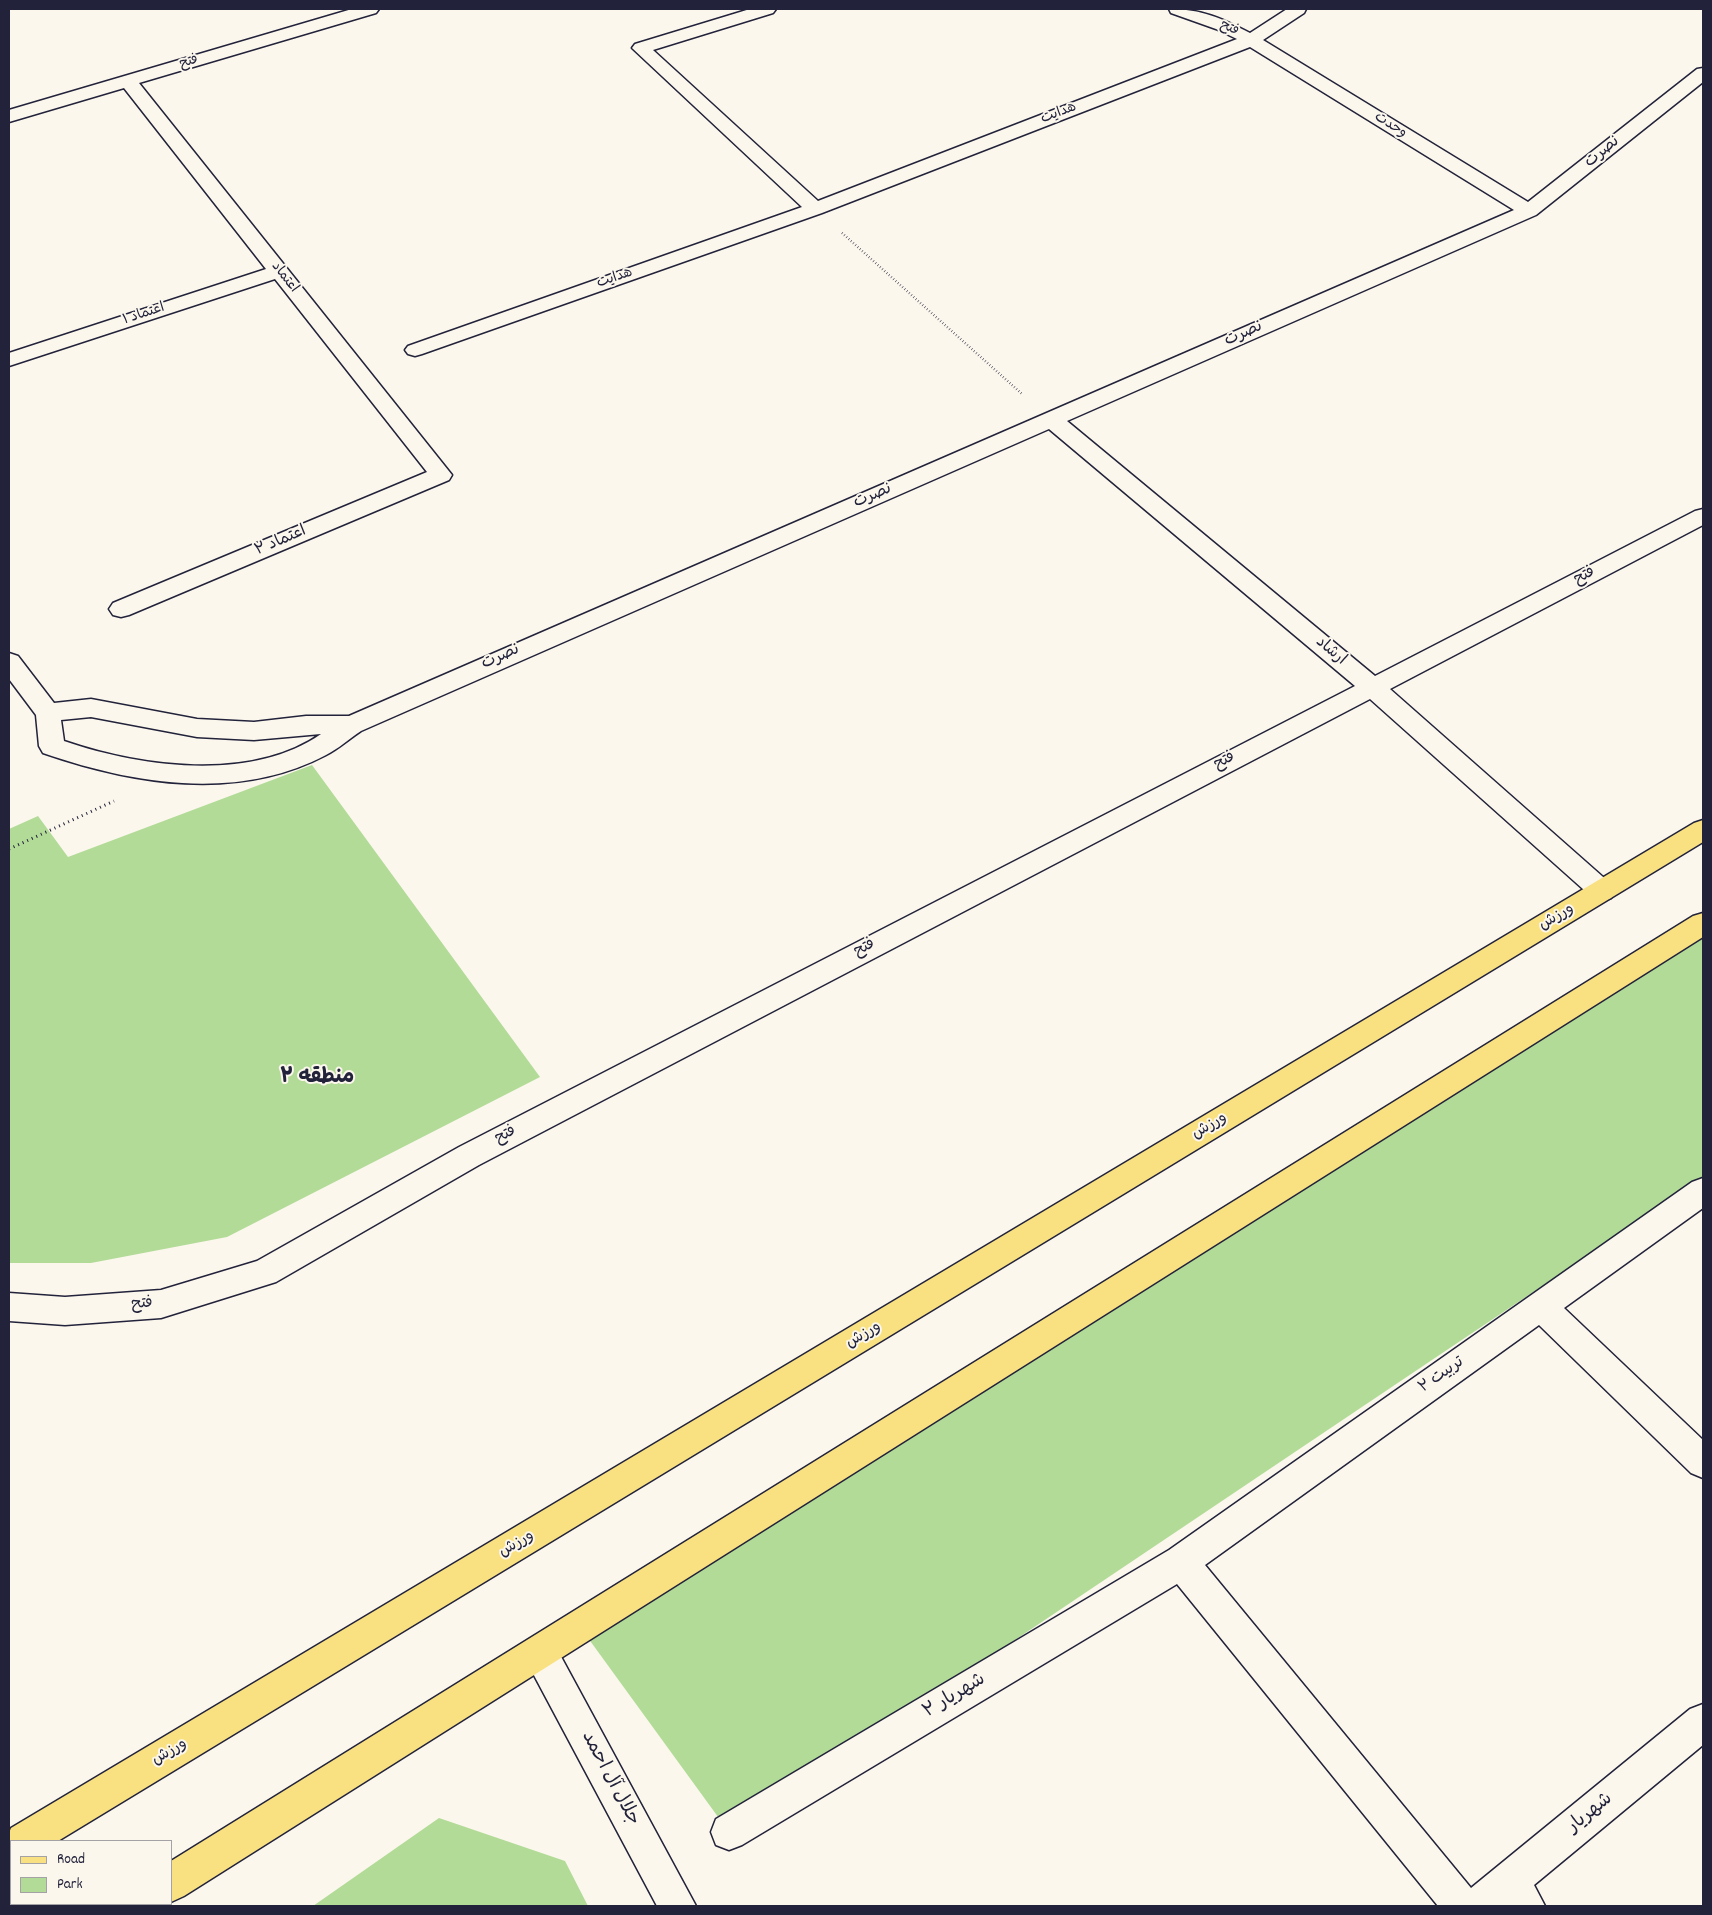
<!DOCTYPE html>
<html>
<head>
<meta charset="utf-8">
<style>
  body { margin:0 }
  #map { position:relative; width:1712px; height:1915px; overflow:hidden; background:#fbf7ec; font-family:Dekko,sans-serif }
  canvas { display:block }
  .frame { position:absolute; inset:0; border:10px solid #22223b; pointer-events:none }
  .legend { position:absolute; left:10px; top:1840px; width:162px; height:65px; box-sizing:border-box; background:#fbf7ec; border:1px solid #a4a2a5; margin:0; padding:6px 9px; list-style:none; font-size:15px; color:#22223b }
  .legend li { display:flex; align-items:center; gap:10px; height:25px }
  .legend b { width:25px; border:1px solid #a4a2a5 }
</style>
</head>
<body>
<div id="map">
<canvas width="1712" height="1915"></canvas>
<div class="frame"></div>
<ul class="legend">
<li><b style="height:6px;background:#f9e181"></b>Road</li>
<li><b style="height:14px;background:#b2db98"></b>Park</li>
</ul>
</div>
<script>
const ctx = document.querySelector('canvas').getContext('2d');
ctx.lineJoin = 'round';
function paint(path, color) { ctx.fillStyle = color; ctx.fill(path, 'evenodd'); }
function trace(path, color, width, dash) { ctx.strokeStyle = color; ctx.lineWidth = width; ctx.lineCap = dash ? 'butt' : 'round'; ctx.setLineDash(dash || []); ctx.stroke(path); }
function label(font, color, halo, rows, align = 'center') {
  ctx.font = font + ' Dekko,"Playpen Sans Arabic",sans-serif'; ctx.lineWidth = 4; ctx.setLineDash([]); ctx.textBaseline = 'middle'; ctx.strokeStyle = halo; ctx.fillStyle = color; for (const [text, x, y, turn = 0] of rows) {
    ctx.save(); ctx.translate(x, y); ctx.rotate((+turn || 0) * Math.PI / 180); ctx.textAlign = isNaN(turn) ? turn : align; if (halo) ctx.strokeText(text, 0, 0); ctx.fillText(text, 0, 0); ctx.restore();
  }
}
paint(new Path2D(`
  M 312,765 L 540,1077 L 227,1237 L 91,1263 L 9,1263 L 9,829 L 38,816 L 68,857 Z
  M 1703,924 L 1703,1178 L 729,1832 L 580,1627 Z
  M 439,1818 L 565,1861 L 588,1906 L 313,1906 Z`), '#b2db98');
const minor = new Path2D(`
  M 352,9 L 379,9 L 376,13 L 139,83 L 452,475 L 449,480 L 129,615 L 121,617 L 113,615 L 109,609 L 113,603 L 427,472 L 275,279 L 9,366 L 9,353 L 266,269 L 124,88 L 9,122 L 9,110 Z
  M 750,9 L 776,9 L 773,13 L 653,50 L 818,201 L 1237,39 L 1216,29 L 1171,13 L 1169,9 C 1202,9 1221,18 1250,33 L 1287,9 L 1306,9 L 1304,13 L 1263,40 L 1528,202 L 1697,69 L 1703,68 L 1703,82 L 1536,215 L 1067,421 L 1375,676 L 1695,511 L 1703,509 L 1703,525 L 1390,689 L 1611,884 L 1615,891 L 1611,898 L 1602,901 L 1593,898 L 1370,699 L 479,1165 L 276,1282 L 161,1318 L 65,1325 L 9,1321 L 9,1293 L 65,1297 L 161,1290 L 257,1261 L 459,1147 L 1355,686 L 1049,429 L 361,731 C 349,739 338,749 326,755 C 237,802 133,784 43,753 L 39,746 L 36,715 L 9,679 L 9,653 L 18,656 L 54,703 L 91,699 L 197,719 L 254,722 L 306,716 L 349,716 L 1514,210 L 1250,47 L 822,213 L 422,354 L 415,356 L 408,354 L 405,350 L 408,346 L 802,207 L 632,48 L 635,44 ZM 91,717 L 197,737 L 254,740 L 321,734 C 250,783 140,767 64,741 L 61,720 Z
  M 1703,1178 L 1703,1208 L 1564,1308 L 1703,1440 L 1703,1478 L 1691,1473 L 1539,1325 L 1205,1565 L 1471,1888 L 1690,1709 L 1703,1704 L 1703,1745 L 1534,1885 L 1545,1906 L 1438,1906 L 1177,1584 L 742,1845 L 729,1850 L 716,1845 L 711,1832 L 716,1819 L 1169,1550 L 1692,1182 Z
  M 540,1634 L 552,1640 L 696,1906 L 657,1906 L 528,1664 L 522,1652 L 528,1640 Z`);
const major = new Path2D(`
  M 1703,820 L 1703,842 L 58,1841 L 11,1841 L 11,1854 L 9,1833 L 11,1828 L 1694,823 Z
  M 1703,913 L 1703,937 L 184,1896 L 171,1902 L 171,1861 L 1693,916 Z
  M 115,1904 L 156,1904 L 155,1906 L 114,1906 Z`);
trace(minor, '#22223b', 3);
trace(major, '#22223b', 3);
trace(new Path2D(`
  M 842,233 L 1022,394`), '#22223b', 2.5, [0.5, 2.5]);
trace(new Path2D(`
  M 9,849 L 114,801`), '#22223b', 3, [1, 4]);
paint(minor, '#fbf7ec');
paint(major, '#f9e181');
label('14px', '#22223b', '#fbf7ec', [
  ["فتح",1229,29,25],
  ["فتح",189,63,-17],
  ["هدایت",1059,114,-21],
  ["وحدت",1390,126,32],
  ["اعتماد",284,278,52],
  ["هدایت",615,279,-19],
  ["اعتماد ۱",144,315,-18]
]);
label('16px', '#22223b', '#fbf7ec', [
  ["نصرت",1603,153,-39],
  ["نصرت",1244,335,-24],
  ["نصرت",873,497,-23],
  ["اعتماد ۲",281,542,-23],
  ["فتح",1585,577,-27],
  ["ارشاد",1330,652,40],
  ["نصرت",501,658,-24],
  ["فتح",1225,762,-27],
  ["ورزش",1557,918,-31],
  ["فتح",865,949,-27],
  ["ورزش",1210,1127,-31],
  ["فتح",506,1136,-27],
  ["فتح",142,1305,-4],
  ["ورزش",864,1336,-31],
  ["تربیت ۲",1442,1376,-35],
  ["ورزش",517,1545,-31],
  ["ورزش",170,1753,-31]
]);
label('19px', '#22223b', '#fbf7ec', [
  ["شهریار ۲",955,1697,-31],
  ["جلال آل احمد",609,1779,62],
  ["شهریار",1591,1814,-39]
]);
label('bold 21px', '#22223b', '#fbf7ec', [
  ["منطقه ۲",317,1079]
]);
</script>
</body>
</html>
